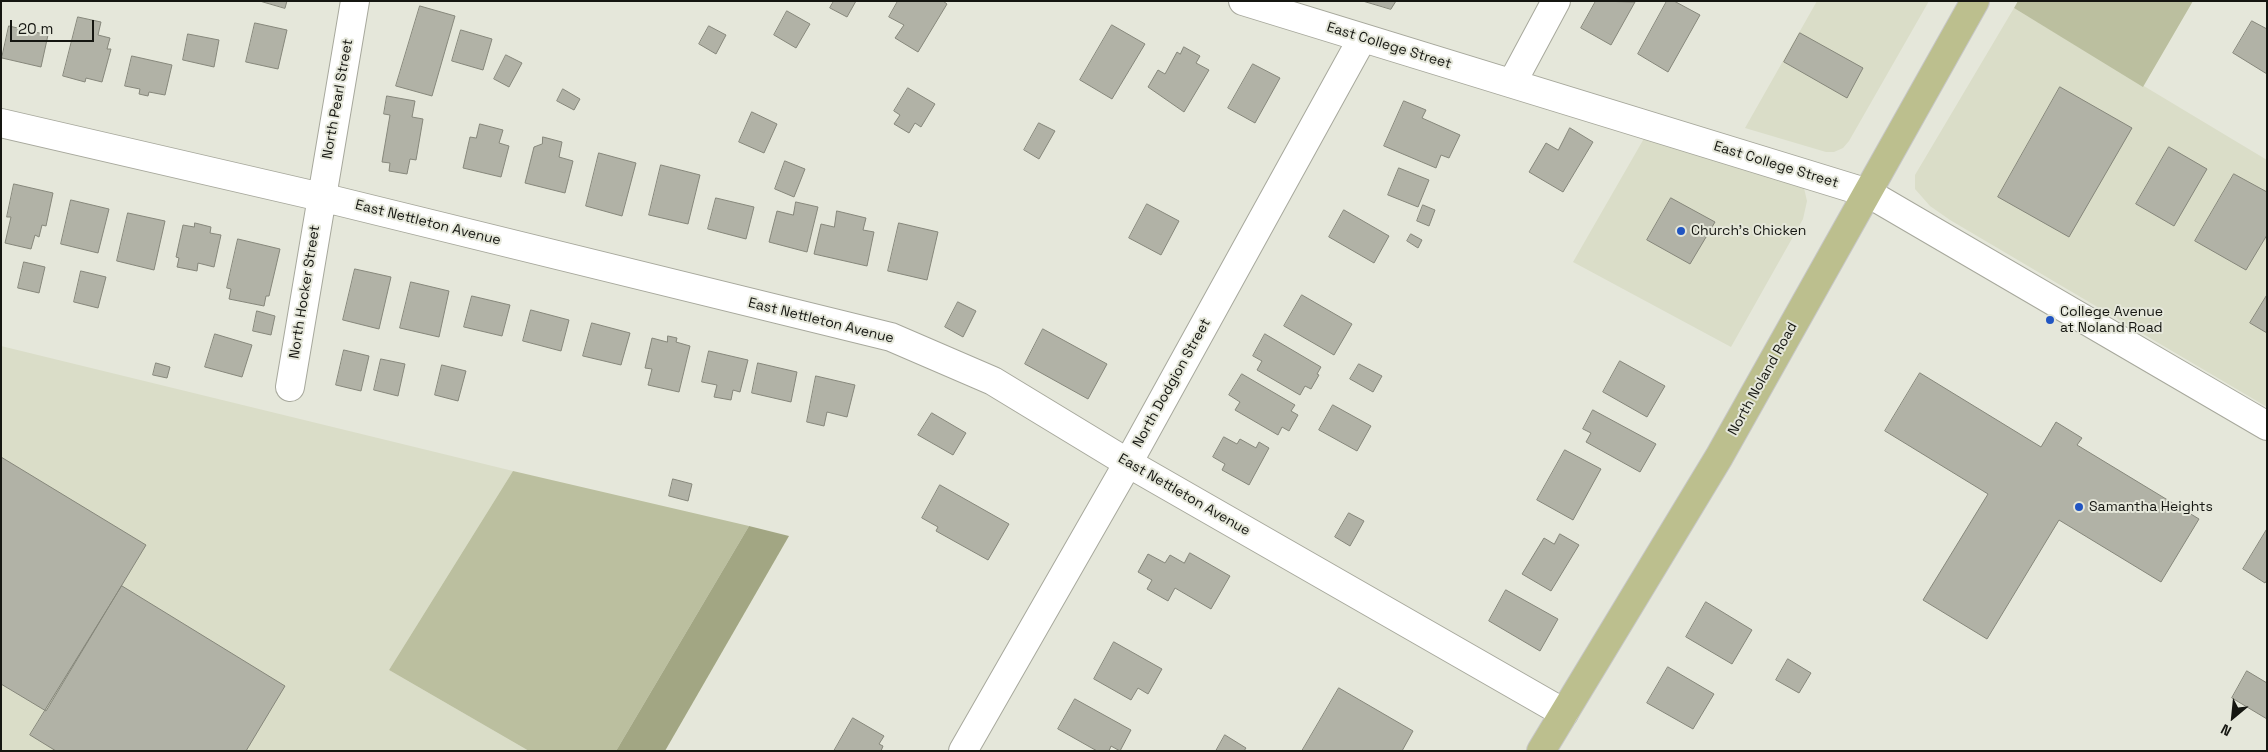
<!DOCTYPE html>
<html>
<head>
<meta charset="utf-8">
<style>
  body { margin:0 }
  #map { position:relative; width:2268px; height:752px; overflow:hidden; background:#e5e7da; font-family:"Space Grotesk",sans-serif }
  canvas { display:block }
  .frame { position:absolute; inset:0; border:2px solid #151611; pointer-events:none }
  .north { position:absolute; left:2208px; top:692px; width:50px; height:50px; -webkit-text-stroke:4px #e5e7da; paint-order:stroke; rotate:208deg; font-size:14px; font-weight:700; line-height:20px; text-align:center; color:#151611 }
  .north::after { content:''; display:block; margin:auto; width:18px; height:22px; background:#151611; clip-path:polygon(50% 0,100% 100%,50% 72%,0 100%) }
  .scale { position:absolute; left:10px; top:20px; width:84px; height:22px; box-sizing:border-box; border:2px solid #151611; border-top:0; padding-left:6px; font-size:15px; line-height:18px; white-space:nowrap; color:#151611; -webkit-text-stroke:4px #e5e7da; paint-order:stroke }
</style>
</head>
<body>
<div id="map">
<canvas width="2268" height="752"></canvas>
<div class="frame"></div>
<div class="north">N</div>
<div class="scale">20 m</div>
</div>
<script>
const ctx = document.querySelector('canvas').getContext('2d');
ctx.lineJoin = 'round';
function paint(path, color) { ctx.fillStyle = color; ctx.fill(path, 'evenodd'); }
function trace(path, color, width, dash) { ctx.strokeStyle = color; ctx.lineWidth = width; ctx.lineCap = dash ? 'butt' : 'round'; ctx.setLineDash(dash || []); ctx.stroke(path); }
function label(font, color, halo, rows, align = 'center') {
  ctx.font = font + ' "Space Grotesk",sans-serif'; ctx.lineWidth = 4; ctx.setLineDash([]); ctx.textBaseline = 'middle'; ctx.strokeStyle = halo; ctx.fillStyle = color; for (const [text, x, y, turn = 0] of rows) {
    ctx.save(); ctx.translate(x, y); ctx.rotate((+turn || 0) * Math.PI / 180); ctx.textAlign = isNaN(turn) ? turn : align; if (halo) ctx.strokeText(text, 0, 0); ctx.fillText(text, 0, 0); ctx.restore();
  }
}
paint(new Path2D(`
  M 1817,1 L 1929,1 L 1849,141 L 1843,148 L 1834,152 L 1826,152 L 1745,128 Z
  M 2014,8 L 2267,160 L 2267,407 L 1950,220 L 1930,206 L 1915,189 L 1915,175 Z
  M 1646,135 L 1797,181 L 1804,188 L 1807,201 L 1803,219 L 1731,347 L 1573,262 Z
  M 1,346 L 513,471 L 389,670 L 529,751 L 1,751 Z`), '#daddc8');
paint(new Path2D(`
  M 2018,1 L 2193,1 L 2143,87 L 2014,8 Z
  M 513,471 L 749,526 L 616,751 L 529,751 L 389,670 Z`), '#bbbf9f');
paint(new Path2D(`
  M 749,526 L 789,536 L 665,751 L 616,751 Z`), '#a2a683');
const building = new Path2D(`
  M 260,1 L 287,1 L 285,8 Z
  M 834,1 L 856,1 L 847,17 L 830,8 Z
  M 898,1 L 943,1 L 947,4 L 918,52 L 895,38 L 904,25 L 889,17 Z
  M 1363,1 L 1396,1 L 1391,9 Z
  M 1596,1 L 1635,2 L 1611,45 L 1581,28 Z
  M 1667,1 L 1674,1 L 1700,15 L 1668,72 L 1638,54 Z
  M 420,6 L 455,16 L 432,96 L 396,86 Z
  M 787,11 L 810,24 L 796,48 L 774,35 Z
  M 78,17 L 101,22 L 98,35 L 110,38 L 107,49 L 111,49 L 102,82 L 86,78 L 85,82 L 63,76 Z
  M 2252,21 L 2267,29 L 2267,74 L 2233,53 Z
  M 255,23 L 287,30 L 278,69 L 246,62 Z
  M 1112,25 L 1145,44 L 1112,99 L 1080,80 Z
  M 9,26 L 48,35 L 41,67 L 2,58 Z
  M 709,26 L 726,35 L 716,54 L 699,44 Z
  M 461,30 L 492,39 L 483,70 L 452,61 Z
  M 1800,33 L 1863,68 L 1847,98 L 1784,62 Z
  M 188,34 L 219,40 L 214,67 L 183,60 Z
  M 1184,47 L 1200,56 L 1196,63 L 1209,70 L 1184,112 L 1148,87 L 1158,70 L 1165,74 L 1177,52 L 1180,54 Z
  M 506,55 L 522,63 L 509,87 L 494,79 Z
  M 132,56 L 172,65 L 165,95 L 149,92 L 148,96 L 139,94 L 140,89 L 125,86 Z
  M 1253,64 L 1280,78 L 1255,123 L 1228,108 Z
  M 2060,87 L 2132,128 L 2069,237 L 1998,197 Z
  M 908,88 L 935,104 L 921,127 L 915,123 L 909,133 L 894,124 L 900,115 L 894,111 Z
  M 563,89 L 580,99 L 574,110 L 557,101 Z
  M 387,96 L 415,101 L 412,117 L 423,119 L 416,160 L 410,159 L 407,174 L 389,171 L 390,163 L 382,162 L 390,115 L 384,114 Z
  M 1404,101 L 1426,110 L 1422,118 L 1460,135 L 1449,158 L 1441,155 L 1436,168 L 1384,146 Z
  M 752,112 L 777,124 L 764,153 L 739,142 Z
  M 1039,123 L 1055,131 L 1039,159 L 1024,150 Z
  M 480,124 L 503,130 L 499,143 L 509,146 L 501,177 L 463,168 L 470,137 L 476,138 Z
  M 1570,128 L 1593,142 L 1563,192 L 1529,172 L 1546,143 L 1558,150 Z
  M 543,137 L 562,142 L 559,157 L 573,161 L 565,193 L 525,183 L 534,147 L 542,144 Z
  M 2169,147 L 2207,169 L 2174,226 L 2136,204 Z
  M 599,153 L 636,163 L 622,216 L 586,206 Z
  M 785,161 L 805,169 L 794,197 L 775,189 Z
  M 661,165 L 700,175 L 688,224 L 649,215 Z
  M 1399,168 L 1429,180 L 1418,207 L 1388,195 Z
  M 2234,174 L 2267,192 L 2267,235 L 2246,270 L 2195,241 Z
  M 14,184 L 53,193 L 46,226 L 42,225 L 39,237 L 35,235 L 31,249 L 5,243 L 11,217 L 7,217 Z
  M 716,198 L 754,207 L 746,239 L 708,229 Z
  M 1671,198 L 1715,222 L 1690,264 L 1647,240 Z
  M 71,200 L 109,209 L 98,253 L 61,244 Z
  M 796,202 L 818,207 L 807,252 L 769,242 L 777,211 L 793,215 Z
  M 1147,204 L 1179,221 L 1161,255 L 1129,238 Z
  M 1423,205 L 1435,210 L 1429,226 L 1417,221 Z
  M 1344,210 L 1389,236 L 1374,263 L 1329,237 Z
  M 837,211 L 866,218 L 863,230 L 874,232 L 867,266 L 814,254 L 821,224 L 834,227 Z
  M 128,213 L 165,221 L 154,270 L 117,261 Z
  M 195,223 L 211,227 L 210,233 L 221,235 L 214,267 L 198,263 L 197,271 L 177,267 L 179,258 L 176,257 L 183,225 L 194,227 Z
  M 899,223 L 938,232 L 927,280 L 888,271 Z
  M 1411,234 L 1422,240 L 1418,248 L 1407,241 Z
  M 238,239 L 280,249 L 269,296 L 266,296 L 264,306 L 229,299 L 231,289 L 227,288 Z
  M 24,262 L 45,267 L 39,293 L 18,288 Z
  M 355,269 L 391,277 L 379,329 L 343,320 Z
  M 81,271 L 106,277 L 98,308 L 74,302 Z
  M 411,282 L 449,291 L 439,337 L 400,328 Z
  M 1302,295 L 1352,324 L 1334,355 L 1284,326 Z
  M 2267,295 L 2267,333 L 2250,323 Z
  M 472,296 L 510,305 L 502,336 L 464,327 Z
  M 958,302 L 976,311 L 963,337 L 945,327 Z
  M 531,310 L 569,320 L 561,351 L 523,341 Z
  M 257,311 L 275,316 L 271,335 L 253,331 Z
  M 592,323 L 630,333 L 621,365 L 583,356 Z
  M 1043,329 L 1107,364 L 1088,399 L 1025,364 Z
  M 215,334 L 252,345 L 242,377 L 205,367 Z
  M 1265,334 L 1321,367 L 1317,374 L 1319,375 L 1311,389 L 1305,386 L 1300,395 L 1257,370 L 1262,361 L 1253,356 Z
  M 668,336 L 677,338 L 676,342 L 690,346 L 679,392 L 648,385 L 652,369 L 645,368 L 652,338 L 667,342 Z
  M 344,350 L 369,356 L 361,391 L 336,385 Z
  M 709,351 L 748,360 L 740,392 L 733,390 L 731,400 L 714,397 L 717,385 L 702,382 Z
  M 381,359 L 405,364 L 398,396 L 374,390 Z
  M 1620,361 L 1665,386 L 1647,417 L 1603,392 Z
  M 156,363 L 170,367 L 167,378 L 153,375 Z
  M 758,363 L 797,372 L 791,402 L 752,393 Z
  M 1359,364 L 1382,376 L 1373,392 L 1350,379 Z
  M 442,365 L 466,371 L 458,401 L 435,395 Z
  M 1920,373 L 2041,447 L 2056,422 L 2082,438 L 2077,445 L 2199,519 L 2161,582 L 2059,520 L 1987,639 L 1923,600 L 1988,494 L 1885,431 Z
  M 1242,374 L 1295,405 L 1291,411 L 1298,415 L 1289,431 L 1282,427 L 1278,435 L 1235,410 L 1240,402 L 1229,395 Z
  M 816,376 L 855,385 L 847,417 L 827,412 L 824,426 L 807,422 Z
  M 1333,405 L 1371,426 L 1357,451 L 1319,430 Z
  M 1593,410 L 1656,444 L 1640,472 L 1586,442 L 1591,433 L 1583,429 Z
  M 932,413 L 966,433 L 953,455 L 918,435 Z
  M 1224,437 L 1237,444 L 1240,439 L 1256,448 L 1259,442 L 1269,448 L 1249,485 L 1222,470 L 1225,464 L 1213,457 Z
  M 1565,450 L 1601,469 L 1573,520 L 1537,500 Z
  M 1,457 L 146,545 L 46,711 L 1,684 Z
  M 673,479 L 692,484 L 688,501 L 669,496 Z
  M 940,485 L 1009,524 L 988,560 L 936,531 L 938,527 L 922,518 Z
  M 1349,513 L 1364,521 L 1350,546 L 1335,537 Z
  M 2267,529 L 2267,580 L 2265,583 L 2243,569 Z
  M 1560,534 L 1579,545 L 1551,591 L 1522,574 L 1544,538 L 1554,544 Z
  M 1190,553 L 1230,576 L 1211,609 L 1175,588 L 1168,601 L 1147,589 L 1152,580 L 1138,572 L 1148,554 L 1165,563 L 1170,555 L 1184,563 Z
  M 122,586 L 285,686 L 246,751 L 56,751 L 30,735 Z
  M 1506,590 L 1558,619 L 1540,651 L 1489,621 Z
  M 1706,602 L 1752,630 L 1732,664 L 1686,637 Z
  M 1114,642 L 1162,669 L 1148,694 L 1138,688 L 1131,700 L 1094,679 Z
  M 1788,659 L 1811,673 L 1799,693 L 1776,680 Z
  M 1668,667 L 1714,694 L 1693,729 L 1647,703 Z
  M 2247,671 L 2267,683 L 2267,719 L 2232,698 Z
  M 1339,688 L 1413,731 L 1402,751 L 1302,751 Z
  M 1075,699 L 1131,730 L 1120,751 L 1111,746 L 1109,751 L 1097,751 L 1058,729 Z
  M 853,718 L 884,736 L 879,744 L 883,746 L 881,751 L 834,751 Z
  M 1225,735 L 1246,748 L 1244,751 L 1216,751 Z`);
paint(building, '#b1b2a6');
trace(building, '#86877b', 1);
const street = new Path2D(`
  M 1243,1 L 1868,193 L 2267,426
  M 1512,83 L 1556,1
  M 1,123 L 321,197 L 891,337 L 993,381 L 1128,463 L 1564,713
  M 290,387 L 355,1
  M 963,751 L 1128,463 L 1362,39`);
const primary = new Path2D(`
  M 1541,751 L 1719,457 L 1975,1`);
trace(street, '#a7a89c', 30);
trace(primary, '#c7c7c6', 30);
trace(street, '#fff', 28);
trace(primary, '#bcbf8e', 28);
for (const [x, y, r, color] of [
  [1681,231,5,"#2155c2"],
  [2050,320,5,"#2155c2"],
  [2079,507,5,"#2155c2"]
]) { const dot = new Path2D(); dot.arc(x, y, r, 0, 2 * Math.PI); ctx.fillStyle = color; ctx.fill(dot); trace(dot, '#e5e7da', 2); }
label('14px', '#151611', '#e5e7da', [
  ["East College Street",1389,46,17],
  ["North Pearl Street",338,99,-80],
  ["East College Street",1776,165,17],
  ["East Nettleton Avenue",428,223,14],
  ["North Hocker Street",305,292,-81],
  ["East Nettleton Avenue",821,321,14],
  ["North Noland Road",1763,379,-61],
  ["North Dodgion Street",1172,383,-61],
  ["East Nettleton Avenue",1184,495,30]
]);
label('14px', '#151611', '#e5e7da', [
  ["Church's Chicken",1691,231],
  ["College Avenue",2060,312],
  ["at Noland Road",2060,328],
  ["Samantha Heights",2089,507]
], 'left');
</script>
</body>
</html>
